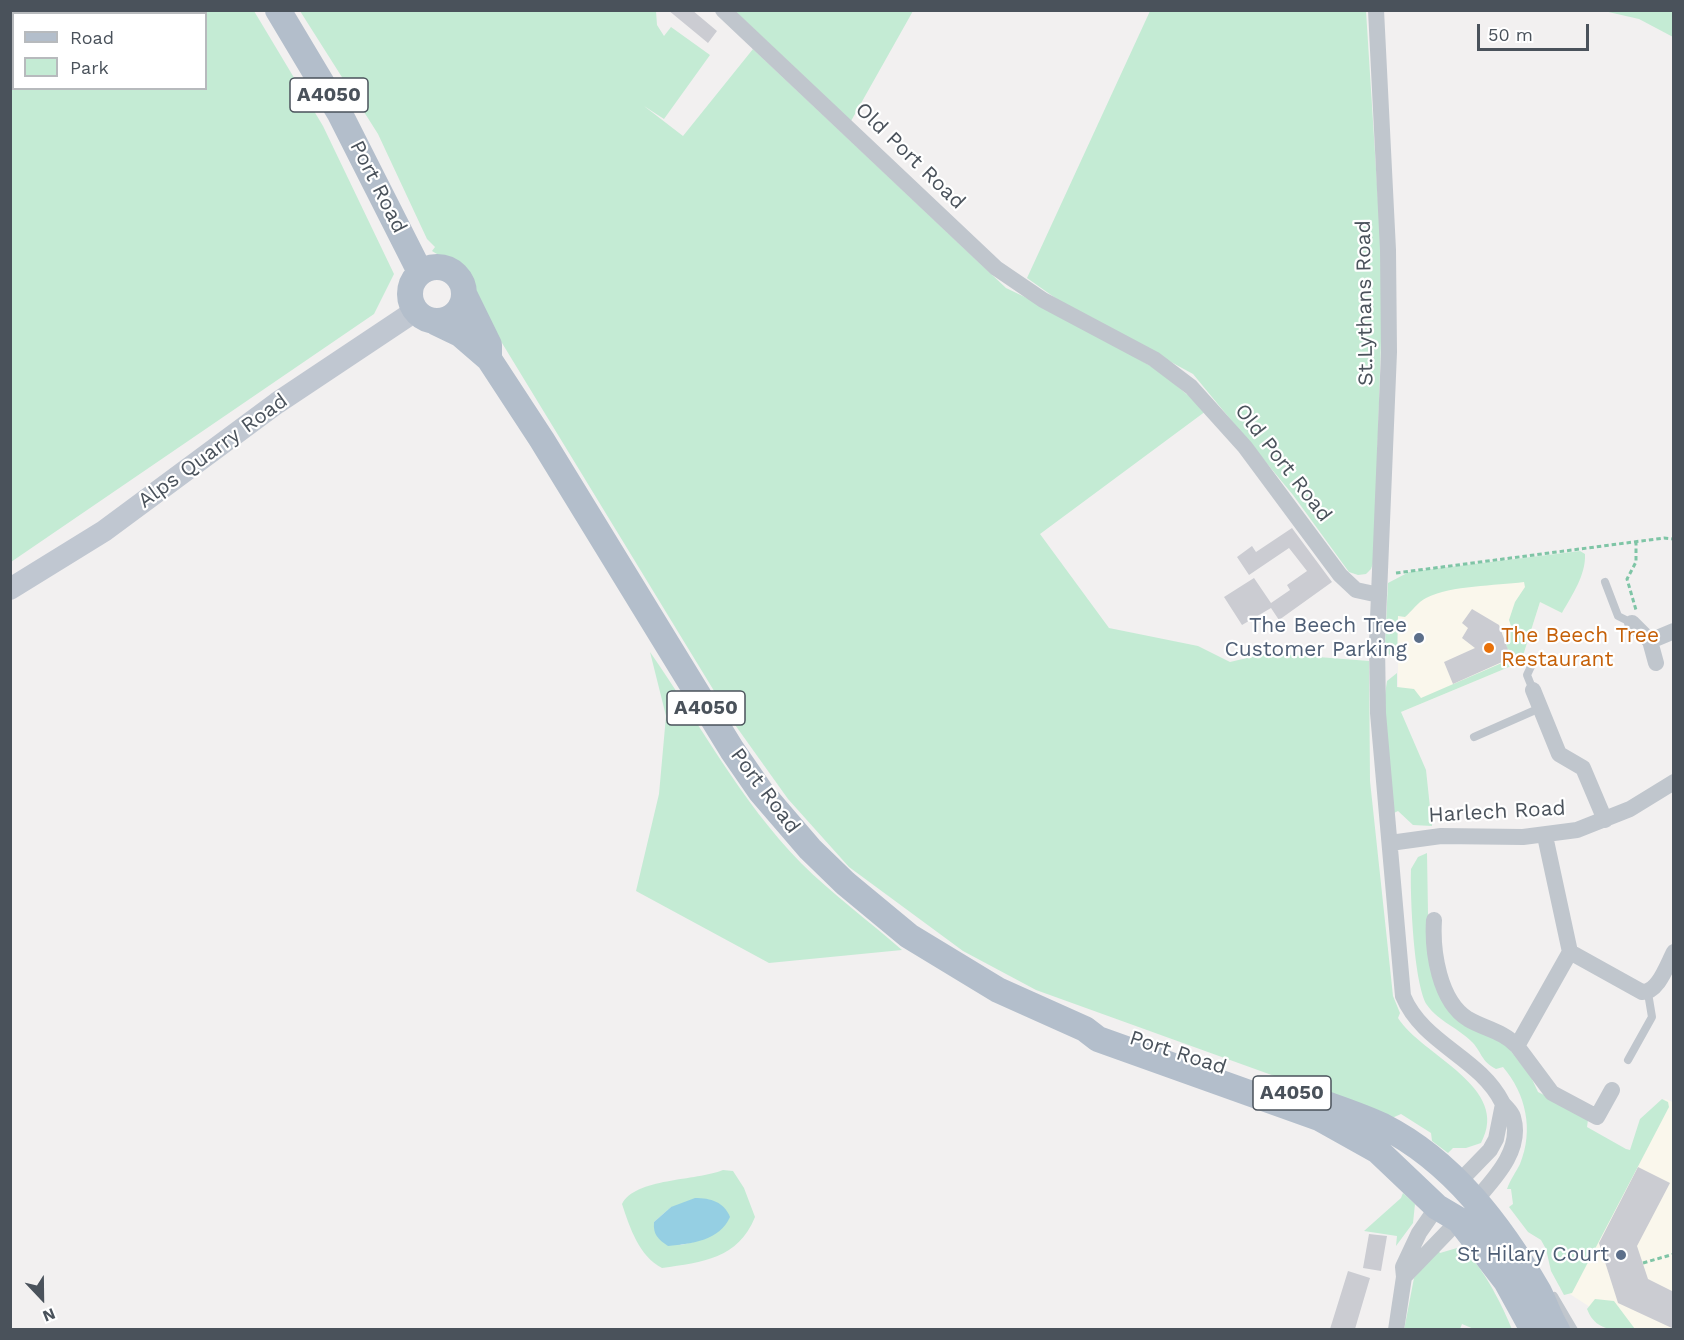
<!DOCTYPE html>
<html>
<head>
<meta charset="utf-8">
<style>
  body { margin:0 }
  #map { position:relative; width:1684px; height:1340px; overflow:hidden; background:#f2f0f0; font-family:"Work Sans",sans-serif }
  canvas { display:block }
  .frame { position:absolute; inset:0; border:12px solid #4a525b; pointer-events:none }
  .legend { position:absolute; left:12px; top:12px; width:195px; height:78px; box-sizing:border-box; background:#fff; border:2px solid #b7babd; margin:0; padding:8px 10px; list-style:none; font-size:18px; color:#4a525b }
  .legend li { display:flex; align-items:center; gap:12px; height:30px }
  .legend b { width:30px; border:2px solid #b7babd }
  .north { position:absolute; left:12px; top:1268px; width:60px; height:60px; -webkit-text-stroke:4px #fff; paint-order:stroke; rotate:158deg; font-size:16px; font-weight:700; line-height:24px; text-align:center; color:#4a525b }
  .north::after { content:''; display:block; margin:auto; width:21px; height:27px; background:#4a525b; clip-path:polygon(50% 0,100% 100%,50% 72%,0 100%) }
  .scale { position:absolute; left:1477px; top:24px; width:112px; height:27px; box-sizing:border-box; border:3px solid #4a525b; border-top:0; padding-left:8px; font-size:18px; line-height:21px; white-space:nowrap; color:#4a525b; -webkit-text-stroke:4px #fff; paint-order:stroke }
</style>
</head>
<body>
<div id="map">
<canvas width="1684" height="1340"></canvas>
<div class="frame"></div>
<ul class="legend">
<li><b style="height:8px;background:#b3becb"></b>Road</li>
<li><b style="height:16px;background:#c4ebd4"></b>Park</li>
</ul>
<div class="north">N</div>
<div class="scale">50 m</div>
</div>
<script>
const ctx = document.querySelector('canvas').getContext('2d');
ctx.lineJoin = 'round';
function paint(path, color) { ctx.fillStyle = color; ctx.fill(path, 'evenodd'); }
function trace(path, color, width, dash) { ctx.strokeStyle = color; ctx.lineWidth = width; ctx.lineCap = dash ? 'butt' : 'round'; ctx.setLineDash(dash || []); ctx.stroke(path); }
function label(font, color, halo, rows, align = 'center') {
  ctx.font = font + ' "Work Sans",sans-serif'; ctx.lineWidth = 4.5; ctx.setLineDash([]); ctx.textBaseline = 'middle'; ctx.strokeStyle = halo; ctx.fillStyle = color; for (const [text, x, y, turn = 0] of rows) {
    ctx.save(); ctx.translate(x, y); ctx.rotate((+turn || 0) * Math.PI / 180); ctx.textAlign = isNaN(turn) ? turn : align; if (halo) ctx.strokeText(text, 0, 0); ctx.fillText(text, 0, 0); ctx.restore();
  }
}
paint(new Path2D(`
  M 1581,559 L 1580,579 L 1562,613 L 1540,602 L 1521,662 L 1401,712 L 1398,702 L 1398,588 Z
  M 1665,1099 L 1673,1102 L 1673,1329 L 1624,1329 L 1559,1287 L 1637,1153 Z`), '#faf7ec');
paint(new Path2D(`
  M 11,10 L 254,11 L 323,126 L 394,274 L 374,314 L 11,562 ZM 14,14 L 206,14 L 206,88 L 14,88 Z
  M 734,10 L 913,11 L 851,121 Z
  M 300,11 L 656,11 L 657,25 L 664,36 L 671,27 L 710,55 L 664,119 L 644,106 L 683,136 L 753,49 L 1006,288 L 1060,314 L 1161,372 L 1206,411 L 1040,534 L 1109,628 L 1198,646 L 1230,662 L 1268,653 L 1369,661 L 1370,781 L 1393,996 L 1400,1013 L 1398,1018 C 1422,1056 1512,1087 1481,1143 L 1466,1148 L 1453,1148 L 1448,1153 L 1432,1141 L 1431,1133 L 1401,1114 L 1392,1118 L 1377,1113 L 1036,990 L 963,951 L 849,867 L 788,799 L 733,722 L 477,302 C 467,263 463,270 432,251 L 435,247 L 427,239 L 378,134 Z
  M 1150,11 L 1366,11 L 1383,279 L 1374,560 L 1371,569 L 1366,574 L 1358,575 L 1349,572 L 1293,495 L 1193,374 L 1061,302 L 1027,278 Z
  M 1604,11 L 1673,11 L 1673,37 L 1639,19 Z
  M 1580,551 L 1585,554 C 1586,575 1572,595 1562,613 L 1540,602 L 1521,662 L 1401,712 L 1426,770 L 1432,826 L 1413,825 L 1398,811 L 1394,813 L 1384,701 L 1387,681 L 1397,673 L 1397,687 L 1414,689 L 1421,698 L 1511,659 L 1506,645 L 1511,626 L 1509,620 L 1515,602 L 1525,587 L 1524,582 C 1495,586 1452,585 1426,598 C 1418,602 1412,611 1405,617 L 1398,616 L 1397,658 L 1388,654 L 1385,644 L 1388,583 L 1409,572 Z
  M 650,652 C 699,722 741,802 801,863 C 832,894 869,921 902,950 L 769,963 L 636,891 L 659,794 L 666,716 Z
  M 1427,853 L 1428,913 L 1440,991 L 1507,1046 L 1531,1077 L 1538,1092 L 1584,1115 L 1588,1120 L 1587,1127 L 1626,1149 L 1630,1150 L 1640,1119 L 1662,1099 L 1668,1102 L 1669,1107 L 1572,1293 L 1564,1295 L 1551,1271 L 1546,1249 L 1541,1240 L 1528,1232 L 1509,1207 L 1513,1204 L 1511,1189 L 1507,1189 C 1510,1180 1516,1172 1520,1164 C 1534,1130 1526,1094 1503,1067 L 1496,1069 C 1481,1061 1482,1053 1473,1043 C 1459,1028 1439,1022 1427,1005 C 1414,985 1410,896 1411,869 L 1418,857 Z
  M 723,1170 L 733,1171 L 744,1188 L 755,1217 C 738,1259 703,1262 662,1268 C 639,1256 630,1228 622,1204 C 635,1178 696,1181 723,1170 ZM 671,1207 L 693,1242 L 681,1245 L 654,1222 Z
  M 1403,1193 L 1415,1204 L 1413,1223 L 1396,1246 L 1397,1236 L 1364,1231 L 1401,1198 Z
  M 1457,1248 C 1477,1252 1505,1311 1512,1329 L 1474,1329 L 1462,1324 L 1460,1329 L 1404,1330 L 1414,1278 L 1438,1250 L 1440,1253 Z
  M 1595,1299 L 1614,1301 L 1635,1329 C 1614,1330 1596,1332 1587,1309 Z`), '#c4ebd4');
paint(new Path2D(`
  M 695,1198 C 711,1198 724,1202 730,1217 C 720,1240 692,1244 668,1246 C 658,1239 653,1235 654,1222 L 671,1207 Z`), '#95cfe3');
paint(new Path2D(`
  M 668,10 L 692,10 L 717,31 L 708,43 Z
  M 1292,528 L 1332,582 L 1279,620 L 1271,608 L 1242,625 L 1224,597 L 1254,578 L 1271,603 L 1290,590 L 1287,585 L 1307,571 L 1289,548 L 1249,575 L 1237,557 L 1252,546 L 1256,552 Z
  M 1472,609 L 1499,625 L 1511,658 L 1453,684 L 1444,662 L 1475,648 L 1462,638 L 1468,628 L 1462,623 Z
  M 1638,1167 L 1670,1183 L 1637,1246 L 1648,1279 L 1674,1292 L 1674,1329 L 1618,1303 L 1599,1243 Z
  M 1369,1234 L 1387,1236 L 1381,1271 L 1363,1268 Z
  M 1348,1271 L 1370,1278 L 1355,1329 L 1330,1329 Z`), '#cbccd2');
trace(new Path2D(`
  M 1636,541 L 1636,562 L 1627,579 L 1636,610
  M 1396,573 L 1664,538 L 1674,539
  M 1643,1263 L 1674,1254`), '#7fc5a6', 3, [4.5, 3]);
trace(new Path2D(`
  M 1605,582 L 1618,616 L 1632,623
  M 1533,690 L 1527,675 L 1534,660
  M 1474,737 L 1540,708
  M 1628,1060 L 1652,1017 L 1648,993
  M 1554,1296 L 1574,1330`), '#c0c6cd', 8);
trace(new Path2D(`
  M 723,10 L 996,268 L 1043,300 L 1154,359 L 1191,387 L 1245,447 L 1340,575 L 1356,590 L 1379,595
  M 1376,10 L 1388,250 L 1389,352 L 1377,643 L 1378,713 L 1403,996 C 1423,1044 1479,1057 1502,1102 C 1505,1107 1511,1111 1513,1117 C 1523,1150 1494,1179 1475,1201
  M 1632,623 L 1650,641 L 1656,663
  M 1650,641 L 1674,631
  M 1533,690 L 1559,754 L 1583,768 L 1605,820
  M 1545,836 L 1570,952 L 1642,992 C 1658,993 1667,965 1674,952
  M 1390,843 L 1441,836 L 1523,837 L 1577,830 L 1630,809 L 1674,782
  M 1434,920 C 1432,951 1439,1001 1468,1019 C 1485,1029 1503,1031 1517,1046
  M 1570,952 L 1517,1046 L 1552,1093 L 1597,1117 L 1612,1090
  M 1458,1183 L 1490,1150 L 1496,1139 L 1503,1104
  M 1404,1277 L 1459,1220
  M 1396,1330 L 1404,1277 L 1403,1267 L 1419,1233 L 1437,1207`), '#c0c6cd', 16);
trace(new Path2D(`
  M 10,589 L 104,531 L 277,403 L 415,311`), '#c0c7d1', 22);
trace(new Path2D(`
  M 278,10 L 339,112 L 420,272
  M410 294a27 27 0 1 1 54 0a27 27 0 1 1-54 0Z
  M 464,294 L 489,345 L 489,359
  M 435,322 L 460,334 L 489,359 L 542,440 L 732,750 L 761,792 L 810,849 L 845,883 L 909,936 L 998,990 L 1085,1029 L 1098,1039 L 1319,1118 L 1378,1151 L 1437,1207 L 1459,1220 L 1506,1281 L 1533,1330
  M 1318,1101 C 1340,1109 1362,1116 1383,1126 C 1452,1161 1501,1226 1539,1292 C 1545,1304 1549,1317 1557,1330`), '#b3becb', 26);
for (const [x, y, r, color] of [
  [1419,638,6,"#5c6f8a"],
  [1489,648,6,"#e8710a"],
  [1621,1255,6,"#5c6f8a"]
]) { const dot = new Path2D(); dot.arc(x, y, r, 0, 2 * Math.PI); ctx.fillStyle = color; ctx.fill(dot); trace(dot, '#fff', 2); }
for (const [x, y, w] of [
  [329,95,78],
  [706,708,78],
  [1292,1093,78]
]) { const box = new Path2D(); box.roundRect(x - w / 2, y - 17, w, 34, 4.5); ctx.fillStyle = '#fff'; ctx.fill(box); trace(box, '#4a525b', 1.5); }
label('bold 20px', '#4a525b', null, [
  ["A4050",329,95],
  ["A4050",706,708],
  ["A4050",1292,1093]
]);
label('21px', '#4a525b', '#fff', [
  ["Old Port Road",910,156,44],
  ["Port Road",378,187,63],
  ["St.Lythans Road",1365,303,-91],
  ["Alps Quarry Road",213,451,-36],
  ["Old Port Road",1283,463,52],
  ["Port Road",765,791,53],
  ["Harlech Road",1497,812,-3],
  ["Port Road",1178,1053,18]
]);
label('21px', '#4e5e75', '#fff', [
  ["The Beech Tree",1407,626],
  ["Customer Parking",1407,650],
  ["St Hilary Court",1609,1255]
], 'right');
label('21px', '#c56008', '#fff', [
  ["The Beech Tree",1501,636],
  ["Restaurant",1501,660]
], 'left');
</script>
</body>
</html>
